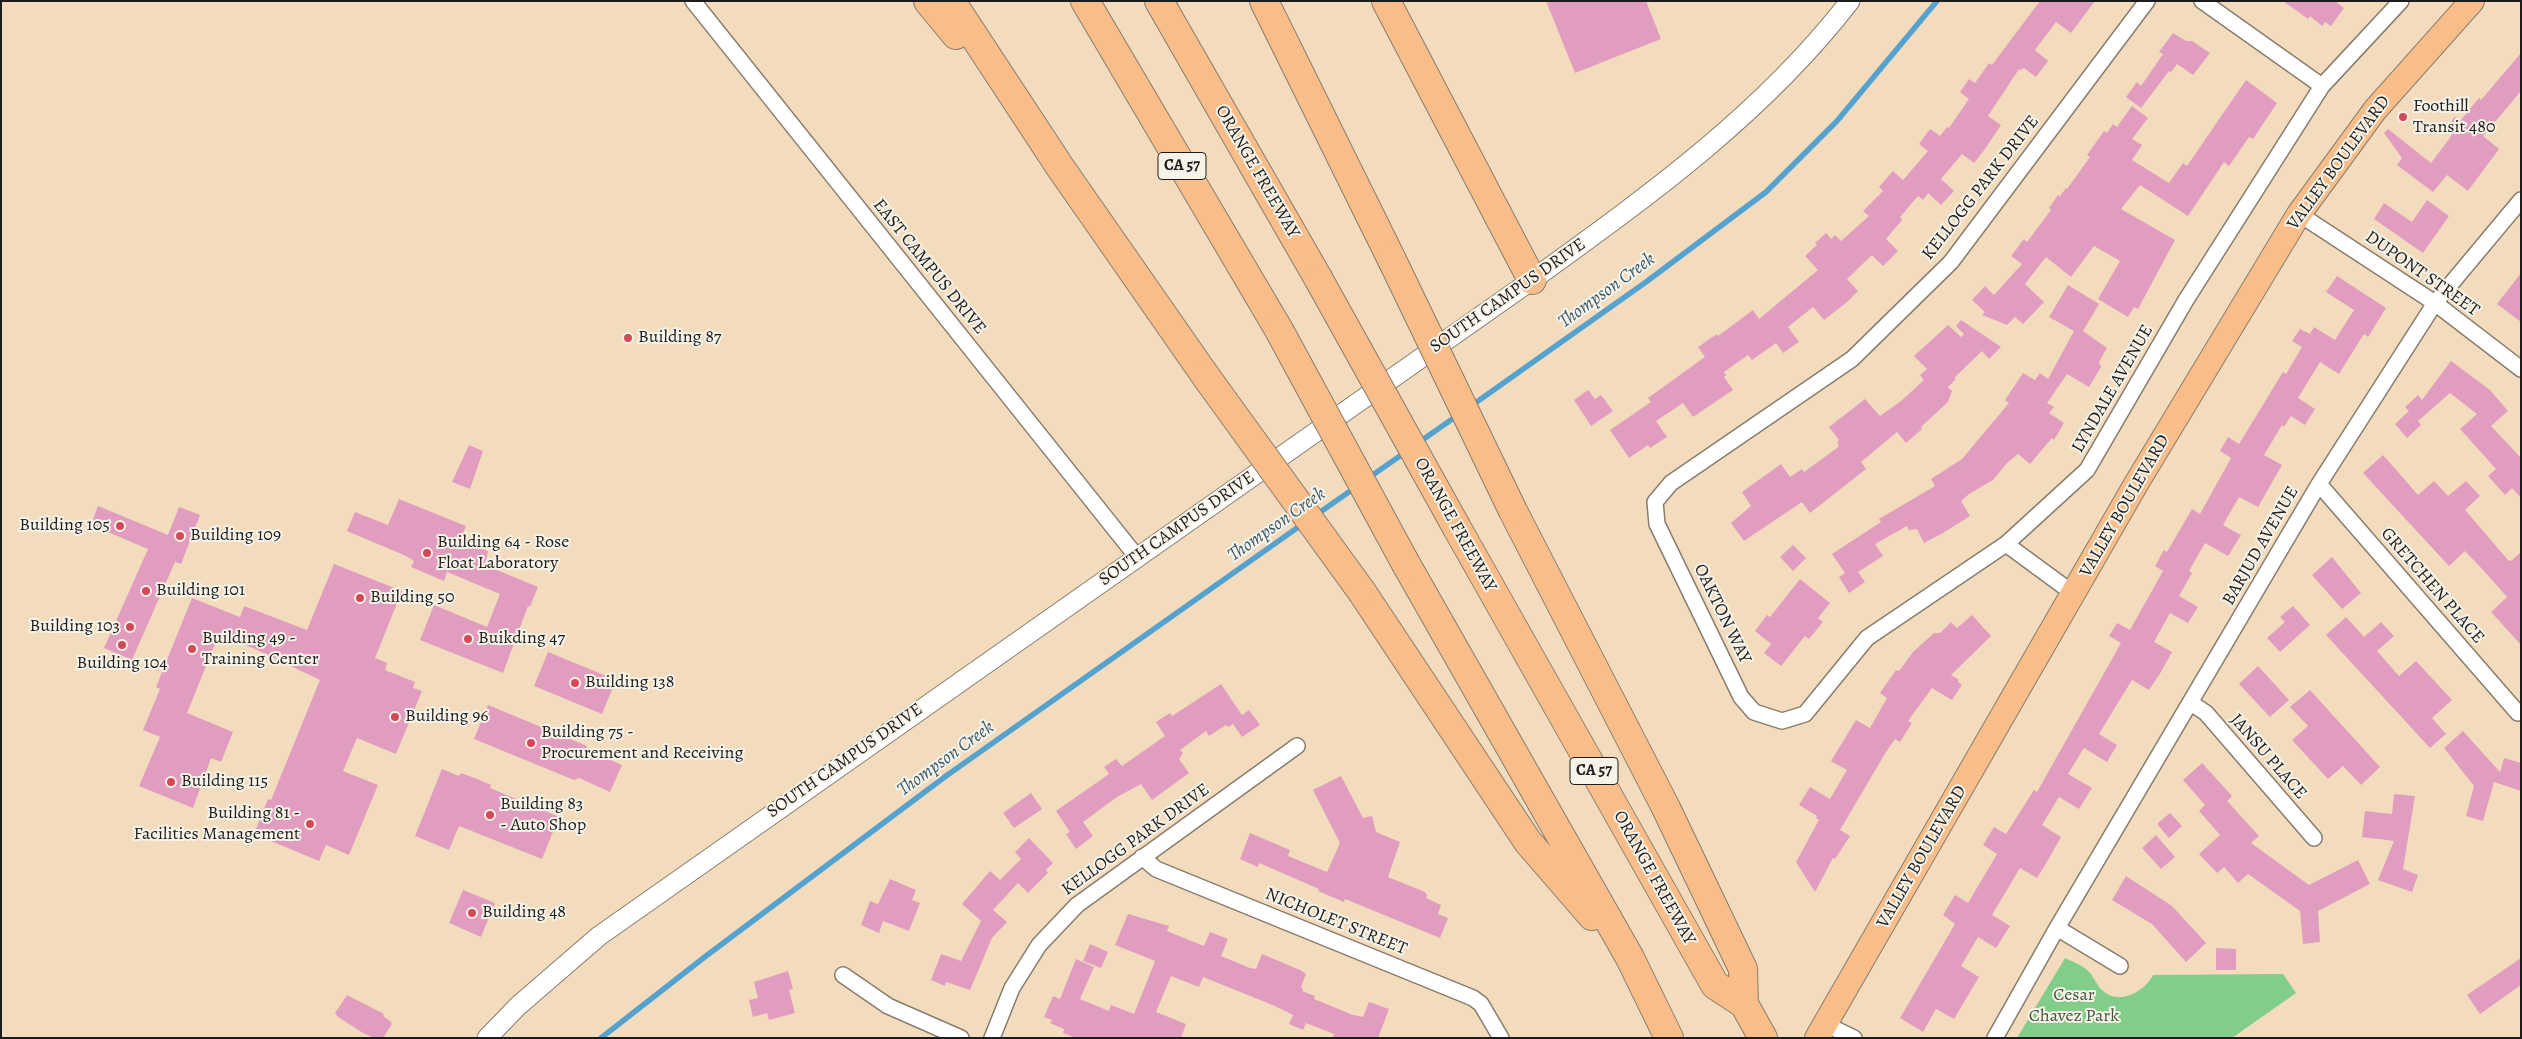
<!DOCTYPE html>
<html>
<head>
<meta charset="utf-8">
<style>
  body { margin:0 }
  #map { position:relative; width:2522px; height:1039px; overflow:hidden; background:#f3dcbe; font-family:Alegreya,serif }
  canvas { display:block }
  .frame { position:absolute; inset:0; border:2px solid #1c1c1c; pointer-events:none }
</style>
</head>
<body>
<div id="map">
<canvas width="2522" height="1039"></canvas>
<div class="frame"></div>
</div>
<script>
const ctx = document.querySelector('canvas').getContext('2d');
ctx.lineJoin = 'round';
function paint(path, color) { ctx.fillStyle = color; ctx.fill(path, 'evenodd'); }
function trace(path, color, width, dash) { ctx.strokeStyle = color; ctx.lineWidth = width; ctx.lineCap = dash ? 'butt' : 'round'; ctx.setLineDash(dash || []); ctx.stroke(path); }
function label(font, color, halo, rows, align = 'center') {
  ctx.font = font + ' Alegreya,serif'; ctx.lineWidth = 4; ctx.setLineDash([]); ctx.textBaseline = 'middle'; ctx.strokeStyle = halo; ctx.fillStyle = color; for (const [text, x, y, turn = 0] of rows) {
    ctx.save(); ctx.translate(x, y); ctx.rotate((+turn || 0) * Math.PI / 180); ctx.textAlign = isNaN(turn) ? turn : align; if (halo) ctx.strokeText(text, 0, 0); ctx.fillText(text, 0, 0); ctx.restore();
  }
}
paint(new Path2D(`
  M 2065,958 C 2073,962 2083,965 2089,972 C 2094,977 2097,986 2103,991 C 2120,1006 2145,991 2153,975 L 2283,974 L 2296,993 L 2232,1038 L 2017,1038 Z`), '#83cd8a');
trace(new Path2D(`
  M 1471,406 L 1646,282 L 1766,192 L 1837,121 L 1937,1
  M 1418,443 L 1458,415
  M 1367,479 L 1407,451
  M 1316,515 L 1356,487
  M 601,1038 L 706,956 L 946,776 L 1304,523`), '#56a2ce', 5.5);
paint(new Path2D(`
  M 1546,1 L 1646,1 L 1661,39 L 1575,73 Z
  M 2040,1 L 2095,1 L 2071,33 L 2056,22 L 2035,50 L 2048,61 L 2036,77 L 2024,68 L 2021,70 L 2019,69 L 1988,116 L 2001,125 L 1985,149 L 1974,163 L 1962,154 L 1941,179 L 1954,191 L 1941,205 L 1928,193 L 1923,200 L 1918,196 L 1900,217 L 1902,220 L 1886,239 L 1898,251 L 1883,266 L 1872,255 L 1847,279 L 1858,291 L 1846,303 L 1824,320 L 1813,307 L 1788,327 L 1799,342 L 1783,353 L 1776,343 L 1752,360 L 1748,355 L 1724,372 L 1726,375 L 1724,377 L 1733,390 L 1693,417 L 1683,403 L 1656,421 L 1667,437 L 1650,448 L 1648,445 L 1629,458 L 1610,430 L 1651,402 L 1648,398 L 1705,357 L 1698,347 L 1717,334 L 1718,336 L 1753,310 L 1759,319 L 1818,270 L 1805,256 L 1817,245 L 1815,243 L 1826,233 L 1831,239 L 1835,235 L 1841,241 L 1869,216 L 1863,211 L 1883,191 L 1879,187 L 1893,171 L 1903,180 L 1928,151 L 1919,144 L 1930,129 L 1940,136 L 1947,127 L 1949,128 L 1969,99 L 1960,92 L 1969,79 L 1975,83 L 1989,63 L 1992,65 Z
  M 2283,1 L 2335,1 L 2344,8 L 2331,26 L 2325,22 L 2322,26 L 2310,16 L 2308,19 Z
  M 2173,33 L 2186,41 L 2192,41 L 2210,53 L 2193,75 L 2177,64 L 2171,72 L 2169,71 L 2141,108 L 2126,97 L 2137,82 L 2141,86 L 2163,54 L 2159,52 Z
  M 2521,53 L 2521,91 L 2483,136 L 2499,149 L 2468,191 L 2447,175 L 2433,192 L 2397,165 L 2402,158 L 2384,133 L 2388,129 L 2431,163 L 2452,135 L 2445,129 L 2455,117 L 2460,121 L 2479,98 L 2481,100 Z
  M 2246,80 L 2277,103 L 2253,139 L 2249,137 L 2229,166 L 2224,162 L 2188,216 L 2140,185 L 2121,209 L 2175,240 L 2138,309 L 2134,307 L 2128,317 L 2098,299 L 2120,261 L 2094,246 L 2071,277 L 2046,257 L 2025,284 L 2044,302 L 2023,324 L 2015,317 L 2007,325 L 1982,315 L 1985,312 L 1972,300 L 1985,286 L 1994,295 L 2022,264 L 2011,256 L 2024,239 L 2027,242 L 2051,210 L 2049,208 L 2058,195 L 2060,196 L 2066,188 L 2067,189 L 2090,157 L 2087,155 L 2104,131 L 2107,133 L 2113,124 L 2117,127 L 2132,106 L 2148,118 L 2132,139 L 2142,145 L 2132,160 L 2169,183 L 2183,163 L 2187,166 Z
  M 2427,200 L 2449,216 L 2423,253 L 2374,219 L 2384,203 L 2412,222 Z
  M 2521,273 L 2521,322 L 2497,304 Z
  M 2337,276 L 2386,308 L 2368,337 L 2364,334 L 2339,374 L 2320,362 L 2298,398 L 2315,409 L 2305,425 L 2291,416 L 2284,427 L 2282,425 L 2264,455 L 2282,465 L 2258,507 L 2239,497 L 2223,525 L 2241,535 L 2228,556 L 2205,543 L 2189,571 L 2192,573 L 2179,596 L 2198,607 L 2188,623 L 2170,613 L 2154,642 L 2172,652 L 2161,672 L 2149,690 L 2132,680 L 2116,706 L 2099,734 L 2117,745 L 2107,762 L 2084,748 L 2068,774 L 2092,788 L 2079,809 L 2059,797 L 2042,825 L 2061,837 L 2048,860 L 2037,878 L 2020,868 L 1992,915 L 2010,926 L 1996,948 L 1978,937 L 1961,966 L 1979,977 L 1954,1019 L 1936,1009 L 1923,1032 L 1900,1018 L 1955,924 L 1943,915 L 1955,895 L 1968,903 L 1997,854 L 1983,845 L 1994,827 L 2006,834 L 2034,790 L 2037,792 L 2121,643 L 2109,636 L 2117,623 L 2130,630 L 2163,571 L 2155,566 L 2164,550 L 2167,552 L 2192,509 L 2200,514 L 2231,458 L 2220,451 L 2228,437 L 2239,444 L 2283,372 L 2286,374 L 2302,347 L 2292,341 L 2300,329 L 2310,334 L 2314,327 L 2335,340 L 2354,310 L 2326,292 Z
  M 2068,285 L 2099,304 L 2083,331 L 2107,348 L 2099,362 L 2101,367 L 2089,387 L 2067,374 L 2047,403 L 2054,407 L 2049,413 L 2064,423 L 2054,440 L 2052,438 L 2030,464 L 2018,454 L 2007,463 L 1993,480 L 1969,494 L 1961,501 L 1970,516 L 1943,533 L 1924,543 L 1917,529 L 1909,530 L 1907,526 L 1875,544 L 1883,556 L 1858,572 L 1865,582 L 1849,593 L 1839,577 L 1845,573 L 1832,554 L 1881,522 L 1879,519 L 1935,486 L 1931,479 L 1962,459 L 2009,403 L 2005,400 L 2023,373 L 2035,380 L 2040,373 L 2048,379 L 2074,331 L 2049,317 Z
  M 1961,320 L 2001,347 L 1989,359 L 1982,351 L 1954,378 L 1956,379 L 1948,387 L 1952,391 L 1948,402 L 1921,427 L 1922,429 L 1906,443 L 1897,432 L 1861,462 L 1866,469 L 1810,513 L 1802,502 L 1744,541 L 1731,523 L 1751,506 L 1742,492 L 1781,464 L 1790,477 L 1802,469 L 1804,472 L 1837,448 L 1839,446 L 1837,442 L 1839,440 L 1829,427 L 1865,399 L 1880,416 L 1901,401 L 1924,380 L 1920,375 L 1927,369 L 1914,356 L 1948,325 L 1961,337 L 1964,334 L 1956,326 Z
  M 2451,361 L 2490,390 L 2508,411 L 2491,426 L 2521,458 L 2521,498 L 2512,488 L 2505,495 L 2488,476 L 2496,469 L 2460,429 L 2477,414 L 2450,393 L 2418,421 L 2421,425 L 2407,438 L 2395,424 L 2409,411 L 2405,407 L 2418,395 L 2422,400 Z
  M 1588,390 L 1595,399 L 1601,395 L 1613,411 L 1591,426 L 1574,400 Z
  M 469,445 L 483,451 L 470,489 L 452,482 Z
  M 2383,455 L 2418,495 L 2434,481 L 2448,496 L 2466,481 L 2480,496 L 2465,510 L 2508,560 L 2511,561 L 2521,552 L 2521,645 L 2491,612 L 2507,597 L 2484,571 L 2465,551 L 2449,566 L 2363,473 Z
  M 399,499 L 466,526 L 460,541 L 488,551 L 485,565 L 538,587 L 530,607 L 528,606 L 503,673 L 420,640 L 434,605 L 487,627 L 500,594 L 447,572 L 444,581 L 411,567 L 414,561 L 406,556 L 347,531 L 355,512 L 388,525 Z
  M 98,506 L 168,535 L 179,507 L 200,515 L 181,564 L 175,562 L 132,660 L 104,648 L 148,549 L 91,525 Z
  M 1793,545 L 1806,558 L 1793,571 L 1780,557 Z
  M 2332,557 L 2361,593 L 2342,609 L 2312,575 Z
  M 334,564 L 402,591 L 375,658 L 387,663 L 385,670 L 415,682 L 413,688 L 422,691 L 396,754 L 357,738 L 343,771 L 378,785 L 349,855 L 326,845 L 319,861 L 254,834 L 268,799 L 271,800 L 320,680 L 255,649 L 219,634 L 187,713 L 233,732 L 221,762 L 211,758 L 193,808 L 139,786 L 160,737 L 143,730 L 160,689 L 156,687 L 192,598 L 240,617 L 244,606 L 307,630 Z
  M 1800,579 L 1830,603 L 1818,618 L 1823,622 L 1809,639 L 1805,636 L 1781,666 L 1764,653 L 1771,644 L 1755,631 L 1767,615 L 1770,617 Z
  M 2293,606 L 2310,625 L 2280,652 L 2267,638 L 2285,622 L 2280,617 Z
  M 1972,615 L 1991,636 L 1951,675 L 1959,680 L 1958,682 L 1962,685 L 1952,700 L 1932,688 L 1908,721 L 1912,723 L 1900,742 L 1895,739 L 1886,752 L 1840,830 L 1850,836 L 1835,859 L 1833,858 L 1815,892 L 1796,862 L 1819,820 L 1816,818 L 1817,816 L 1799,805 L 1810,787 L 1830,799 L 1847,770 L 1831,761 L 1856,720 L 1870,728 L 1887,698 L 1880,693 L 1896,670 L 1899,671 L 1913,652 L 1934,633 L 1940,633 L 1951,622 L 1957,628 Z
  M 2346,617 L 2364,637 L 2381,622 L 2394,636 L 2377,651 L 2399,676 L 2416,661 L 2452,700 L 2432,718 L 2446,734 L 2430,748 L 2326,635 Z
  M 548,652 L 616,680 L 602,714 L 534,686 Z
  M 2258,666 L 2289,700 L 2270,717 L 2239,684 Z
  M 1221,684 L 1242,715 L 1249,710 L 1260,725 L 1242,737 L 1233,724 L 1228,727 L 1226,725 L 1209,736 L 1206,731 L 1180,750 L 1183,753 L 1179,759 L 1189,773 L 1152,800 L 1141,784 L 1117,797 L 1083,822 L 1093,836 L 1076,849 L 1066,834 L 1070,832 L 1056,811 L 1109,774 L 1104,767 L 1116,759 L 1122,766 L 1165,736 L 1156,722 L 1170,713 L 1172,716 Z
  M 2310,690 L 2380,767 L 2361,785 L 2343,766 L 2328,779 L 2292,740 L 2308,726 L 2290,707 Z
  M 488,705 L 587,746 L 586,749 L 622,765 L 610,792 L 579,778 L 574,780 L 474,739 Z
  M 2463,731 L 2500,772 L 2504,758 L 2521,763 L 2521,791 L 2494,782 L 2483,821 L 2466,816 L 2474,786 L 2444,748 Z
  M 2202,763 L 2232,796 L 2227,801 L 2259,836 L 2251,843 L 2309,885 L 2358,860 L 2370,884 L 2318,911 L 2320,942 L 2303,944 L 2300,911 L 2248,874 L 2238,883 L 2224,867 L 2217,873 L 2199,854 L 2220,835 L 2199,811 L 2205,805 L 2183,780 Z
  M 442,769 L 459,776 L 461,773 L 477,779 L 491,785 L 490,788 L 559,817 L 542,859 L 459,826 L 449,850 L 415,836 Z
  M 1341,776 L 1363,818 L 1372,816 L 1376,832 L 1400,842 L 1388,877 L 1425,892 L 1427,895 L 1426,898 L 1441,905 L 1438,914 L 1448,918 L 1440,938 L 1345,899 L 1344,902 L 1318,891 L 1319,889 L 1259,863 L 1258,867 L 1240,859 L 1250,833 L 1290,850 L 1288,856 L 1327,872 L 1340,843 L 1313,790 Z
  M 1031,793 L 1042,809 L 1014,828 L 1003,813 Z
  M 2394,794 L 2415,796 L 2403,869 L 2418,875 L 2412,892 L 2378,880 L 2394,841 L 2362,837 L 2365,811 L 2392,814 Z
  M 2170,813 L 2182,826 L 2169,838 L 2157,824 Z
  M 2156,835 L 2175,857 L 2161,869 L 2142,848 Z
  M 1029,838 L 1053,863 L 1046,870 L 1048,873 L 1028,893 L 1018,883 L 993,910 L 1007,922 L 992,938 L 970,990 L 946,982 L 945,986 L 931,980 L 941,954 L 961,961 L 981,921 L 962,904 L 990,871 L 1000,880 L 1021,859 L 1015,852 Z
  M 2126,876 L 2172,906 L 2206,943 L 2186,962 L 2152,924 L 2112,900 Z
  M 890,879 L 916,890 L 912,900 L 920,903 L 909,931 L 883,921 L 879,933 L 861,925 L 870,901 L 878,904 Z
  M 463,890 L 495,903 L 481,937 L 449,923 Z
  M 1128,914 L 1169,926 L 1167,931 L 1204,946 L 1210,932 L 1228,939 L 1221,956 L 1250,968 L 1256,969 L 1262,954 L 1300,970 L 1306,974 L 1301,987 L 1303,989 L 1302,991 L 1315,996 L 1314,999 L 1353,1015 L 1363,1017 L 1369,1002 L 1389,1009 L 1378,1038 L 1333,1038 L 1334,1034 L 1306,1023 L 1303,1030 L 1289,1024 L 1293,1015 L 1275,1006 L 1203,977 L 1199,987 L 1171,976 L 1156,1012 L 1186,1024 L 1181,1038 L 1076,1038 L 1063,1033 L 1064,1029 L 1050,1023 L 1052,1020 L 1044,1017 L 1053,996 L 1060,999 L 1076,959 L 1094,967 L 1080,999 L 1109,1011 L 1111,1005 L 1134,1014 L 1155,961 L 1115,945 Z
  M 1090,944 L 1108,952 L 1101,968 L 1083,961 Z
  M 2216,948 L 2236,949 L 2236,970 L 2216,970 Z
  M 2521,958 L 2521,985 L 2480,1014 L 2467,995 Z
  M 788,971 L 793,989 L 789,990 L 795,1013 L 769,1020 L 767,1013 L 753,1017 L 749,1000 L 758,998 L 754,982 Z
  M 347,995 L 384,1014 L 383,1016 L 390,1021 L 392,1024 L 383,1038 L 374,1038 L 363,1033 L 338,1017 L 335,1013 Z`), '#e19dbf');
const minor = new Path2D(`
  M 693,1 L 1137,557
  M 2147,1 L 1951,262 L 1852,359 L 1671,483 L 1655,502 L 1657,524 L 1741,697 L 1754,712 L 1782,721 L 1805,714 L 1867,638 L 2006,544 L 2087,470 L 2186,300 L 2322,86 L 2401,1
  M 2202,1 L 2322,86
  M 2299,214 L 2435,303 L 2521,369
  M 2319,484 L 2518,713
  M 2006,544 L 2074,594
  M 2191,703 L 2206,713 L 2314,838
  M 1142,857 L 1156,869 L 1473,998 L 1481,1004 L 1501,1038
  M 2057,928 L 2120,966
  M 843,975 L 888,1006 L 961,1038
  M 1825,1024 L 1854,1038
  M 992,1038 L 1012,988 L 1039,945 L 1077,905 L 1297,746
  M 1995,1038 L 2057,928 L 2319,484 L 2435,303 L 2521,200`);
const tertiary = new Path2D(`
  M 487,1038 L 518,1006 L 599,936 L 1532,280 C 1647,197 1763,114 1850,1`);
const primary = new Path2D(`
  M 1817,1038 L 2136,484 L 2299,214 L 2375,110 L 2472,1`);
const motorway = new Path2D(`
  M 928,1 L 956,35
  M 951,1 L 1060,167 L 1207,378
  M 1085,1 L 1279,330
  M 1159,1 L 1318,278
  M 1264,1 L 1392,260
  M 1386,1 L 1532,280
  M 1513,511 L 1666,808 L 1743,969 L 1744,1004
  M 1457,528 L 1715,985 L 1744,1004 L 1763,1038
  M 1406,564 L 1630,958 L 1669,1038
  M 1362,592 L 1528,842 L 1592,916`);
trace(minor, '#887c6d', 18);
trace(tertiary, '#887c6d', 21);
trace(primary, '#887c6d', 26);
trace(motorway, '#887c6d', 30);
trace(minor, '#fff', 15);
trace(tertiary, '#fff', 19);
trace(primary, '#f8bd89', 24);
trace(motorway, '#f8bd89', 28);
const motorwayBridge = new Path2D(`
  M 1392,260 L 1513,511
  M 1318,278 L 1457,528
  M 1279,330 L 1406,564
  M 1207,378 L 1362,592`);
trace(motorwayBridge, '#887c6d', 30, []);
trace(motorwayBridge, '#f8bd89', 28);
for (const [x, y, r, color] of [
  [2403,117,5,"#d1495b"],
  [628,338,5,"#d1495b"],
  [120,526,5,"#d1495b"],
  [180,536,5,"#d1495b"],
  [427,553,5,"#d1495b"],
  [146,591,5,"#d1495b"],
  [360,598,5,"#d1495b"],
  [130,627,5,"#d1495b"],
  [468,639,5,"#d1495b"],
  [122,645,5,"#d1495b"],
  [192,649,5,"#d1495b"],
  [575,683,5,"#d1495b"],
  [395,717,5,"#d1495b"],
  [531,743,5,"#d1495b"],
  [171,782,5,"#d1495b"],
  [490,815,5,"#d1495b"],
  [310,824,5,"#d1495b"],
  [472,913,5,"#d1495b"]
]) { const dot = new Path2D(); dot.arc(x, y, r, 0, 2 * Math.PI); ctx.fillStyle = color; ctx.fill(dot); trace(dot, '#f7f3e8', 2); }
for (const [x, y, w] of [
  [1182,166,48],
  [1594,771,48]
]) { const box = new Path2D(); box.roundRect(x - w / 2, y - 13.5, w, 27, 4); ctx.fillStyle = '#f7f3e8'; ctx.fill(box); trace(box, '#1c1c1c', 1); }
label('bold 16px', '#1c1c1c', null, [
  ["CA 57",1182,166],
  ["CA 57",1594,771]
]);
label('18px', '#1c1c1c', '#f7f3e8', [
  ["Foothill",2413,107],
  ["Transit 480",2413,128],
  ["Building 87",638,338],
  ["Building 105",110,526,"right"],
  ["Building 109",190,536],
  ["Building 64 - Rose",437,543],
  ["Float Laboratory",437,564],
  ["Building 101",156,591],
  ["Building 50",370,598],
  ["Building 103",120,627,"right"],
  ["Building 49 -",202,639],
  ["Training Center",202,660],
  ["Buikding 47",478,639],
  ["Building 104",122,664,"center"],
  ["Building 138",585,683],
  ["Building 96",405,717],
  ["Building 75 -",541,733],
  ["Procurement and Receiving",541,754],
  ["Building 115",181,782],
  ["Building 83",500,805],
  ["- Auto Shop",500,826],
  ["Building 81 -",300,814,"right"],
  ["Facilities Management",300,835,"right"],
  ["Building 48",482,913]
], 'left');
label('18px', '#1c1c1c', '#f7f3e8', [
  ["VALLEY BOULEVARD",2339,163,-54],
  ["ORANGE FREEWAY",1257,172,60],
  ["KELLOGG PARK DRIVE",1981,188,-52],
  ["EAST CAMPUS DRIVE",929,267,51],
  ["DUPONT STREET",2422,274,35],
  ["SOUTH CAMPUS DRIVE",1508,296,-35],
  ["LYNDALE AVENUE",2113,389,-60],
  ["VALLEY BOULEVARD",2125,506,-60],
  ["ORANGE FREEWAY",1455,525,61],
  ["SOUTH CAMPUS DRIVE",1177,529,-35],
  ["BARJUD AVENUE",2261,546,-60],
  ["GRETCHEN PLACE",2432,586,49],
  ["OAKTON WAY",1722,614,64],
  ["JANSU PLACE",2268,757,49],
  ["SOUTH CAMPUS DRIVE",845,761,-35],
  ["KELLOGG PARK DRIVE",1136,840,-36],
  ["VALLEY BOULEVARD",1922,857,-60],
  ["ORANGE FREEWAY",1654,878,61],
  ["NICHOLET STREET",1336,922,22]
]);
label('18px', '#405a42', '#f7f3e8', [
  ["Cesar",2074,996],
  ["Chavez Park",2074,1017]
]);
label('italic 19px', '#36586c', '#f7f3e8', [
  ["Thompson Creek",1607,291,-36],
  ["Thompson Creek",1277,525,-35],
  ["Thompson Creek",946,759,-36]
]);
</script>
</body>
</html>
